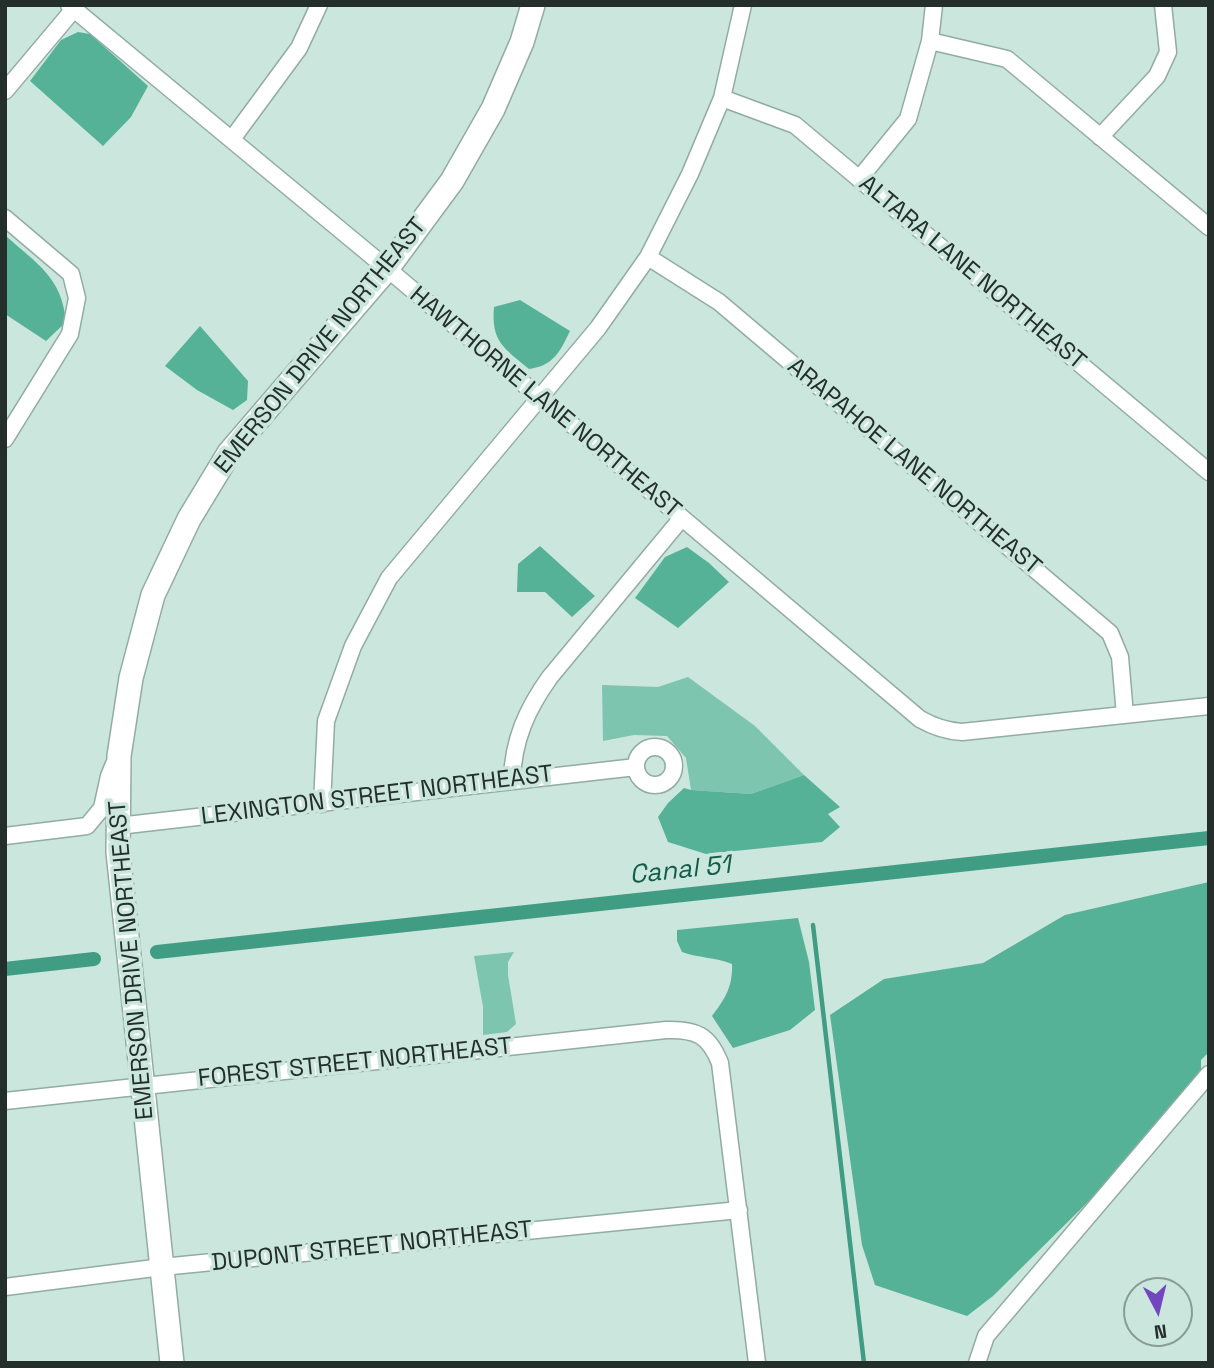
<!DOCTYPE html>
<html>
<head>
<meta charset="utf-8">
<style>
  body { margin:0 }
  #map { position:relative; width:1214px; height:1368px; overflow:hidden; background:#cbe6dc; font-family:"Space Grotesk",sans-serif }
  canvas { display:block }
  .frame { position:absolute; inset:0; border:7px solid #242e2b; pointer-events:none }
  .north { position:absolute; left:1123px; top:1277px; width:70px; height:70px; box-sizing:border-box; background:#cbe6dc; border:2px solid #889c95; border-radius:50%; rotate:173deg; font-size:19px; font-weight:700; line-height:28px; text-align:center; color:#242e2b }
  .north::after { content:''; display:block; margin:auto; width:24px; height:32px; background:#7246be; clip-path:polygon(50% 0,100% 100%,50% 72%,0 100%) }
</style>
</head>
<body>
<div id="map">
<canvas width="1214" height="1368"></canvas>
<div class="frame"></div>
<div class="north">N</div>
</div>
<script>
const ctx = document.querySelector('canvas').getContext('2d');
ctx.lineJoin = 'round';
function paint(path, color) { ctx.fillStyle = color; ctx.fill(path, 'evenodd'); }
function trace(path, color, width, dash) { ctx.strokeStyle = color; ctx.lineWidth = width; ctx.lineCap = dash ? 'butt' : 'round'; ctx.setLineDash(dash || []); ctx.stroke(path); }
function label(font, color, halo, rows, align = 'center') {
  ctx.font = font + ' "Space Grotesk",sans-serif'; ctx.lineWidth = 7; ctx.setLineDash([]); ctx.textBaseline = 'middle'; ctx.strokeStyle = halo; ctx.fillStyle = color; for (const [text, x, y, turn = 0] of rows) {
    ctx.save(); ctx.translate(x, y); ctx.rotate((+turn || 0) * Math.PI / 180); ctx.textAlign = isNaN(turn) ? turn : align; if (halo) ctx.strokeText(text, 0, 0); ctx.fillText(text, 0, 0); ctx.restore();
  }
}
paint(new Path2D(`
  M 688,677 L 755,726 L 804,775 L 751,794 L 691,790 L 686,758 L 667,736 L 634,735 L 603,741 L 602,685 L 658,687 Z
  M 514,952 L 508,962 L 508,975 L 516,1024 L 507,1032 L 483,1035 L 483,1007 L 474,956 Z`), '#7dc5ae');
paint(new Path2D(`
  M 78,32 L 90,34 L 148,86 L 131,117 L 103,146 L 30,81 L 61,40 Z
  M 6,236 C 37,264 62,277 66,322 L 46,341 L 5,314 Z
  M 520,300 L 570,331 C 560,352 553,366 529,369 C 504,348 491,342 494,307 Z
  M 200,326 L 248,381 L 247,400 L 233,410 L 197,390 L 165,366 Z
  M 540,546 L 595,596 L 572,617 L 545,592 L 517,592 L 518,564 Z
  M 687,547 L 709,563 L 729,582 L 678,628 L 635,598 L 665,557 Z
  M 804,775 L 840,807 L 828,814 L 840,827 L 822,842 L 706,854 L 668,842 L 658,817 L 668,803 L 684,788 L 691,790 L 751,794 Z
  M 1209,882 L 1209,1052 L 1201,1060 L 1201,1072 L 1099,1191 L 993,1296 L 967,1316 L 875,1285 L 862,1245 L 830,1015 L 884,979 L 983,963 L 1065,915 Z
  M 798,918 L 809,962 L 815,1010 L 790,1030 L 733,1048 L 712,1016 C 725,999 733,986 732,964 C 715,957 698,958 682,952 L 677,941 L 677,930 Z`), '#56b296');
trace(new Path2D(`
  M 813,925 L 864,1363`), '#409d83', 4.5);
trace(new Path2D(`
  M 157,952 L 1209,838
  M 5,969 L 94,959`), '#409d83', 14);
const street = new Path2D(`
  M 69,5 L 396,276 L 920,719 C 934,727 946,731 962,732 L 1209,706
  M 930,41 L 1007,59 L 1209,227
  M 5,91 L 74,9
  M 722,98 L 795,125 L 1209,472
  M 1100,137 L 1157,76 L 1168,52 L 1163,5
  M 232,139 L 299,48 L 319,5
  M 859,179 L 908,119 L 930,41 L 934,5
  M 5,218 L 71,274 L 77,298 L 70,334 L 5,439
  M 648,257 L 719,302 L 1110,633 L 1120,657 L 1125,715
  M636 766a19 19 0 1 1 38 0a19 19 0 1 1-38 0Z
  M 512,780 C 513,740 527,709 550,677 L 681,519
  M 322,804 L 326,721 L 353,646 L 389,578 L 598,328 L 648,257 L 690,174 L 722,98 L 743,5
  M 118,826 L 636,767
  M 5,836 L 87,826 L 102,808 L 109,776 L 114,764
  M 5,1101 L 666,1030 C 696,1029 709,1035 720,1063 L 757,1363
  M 5,1287 L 162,1267 L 739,1210
  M 977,1363 L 986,1336 L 1209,1074`);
const secondary = new Path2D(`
  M 172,1363 L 118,852 L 119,756 L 131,678 L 153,595 L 189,519 L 229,453 L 387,269 L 452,181 L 493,109 L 522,42 L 533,5`);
trace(street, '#92aca3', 19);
trace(secondary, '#92aca3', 26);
trace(street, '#fff', 16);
trace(secondary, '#fff', 23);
label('24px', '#242e2b', '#cbe6dc', [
  ["ALTARA LANE NORTHEAST",972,273,40],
  ["EMERSON DRIVE NORTHEAST",321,346,-51],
  ["HAWTHORNE LANE NORTHEAST",545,403,40],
  ["ARAPAHOE LANE NORTHEAST",914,467,40],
  ["LEXINGTON STREET NORTHEAST",377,796,-7],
  ["EMERSON DRIVE NORTHEAST",132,960,-95],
  ["FOREST STREET NORTHEAST",355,1063,-6],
  ["DUPONT STREET NORTHEAST",372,1247,-6]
]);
label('italic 26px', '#125c4a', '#cbe6dc', [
  ["Canal 51",680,871,-6]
]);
</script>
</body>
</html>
